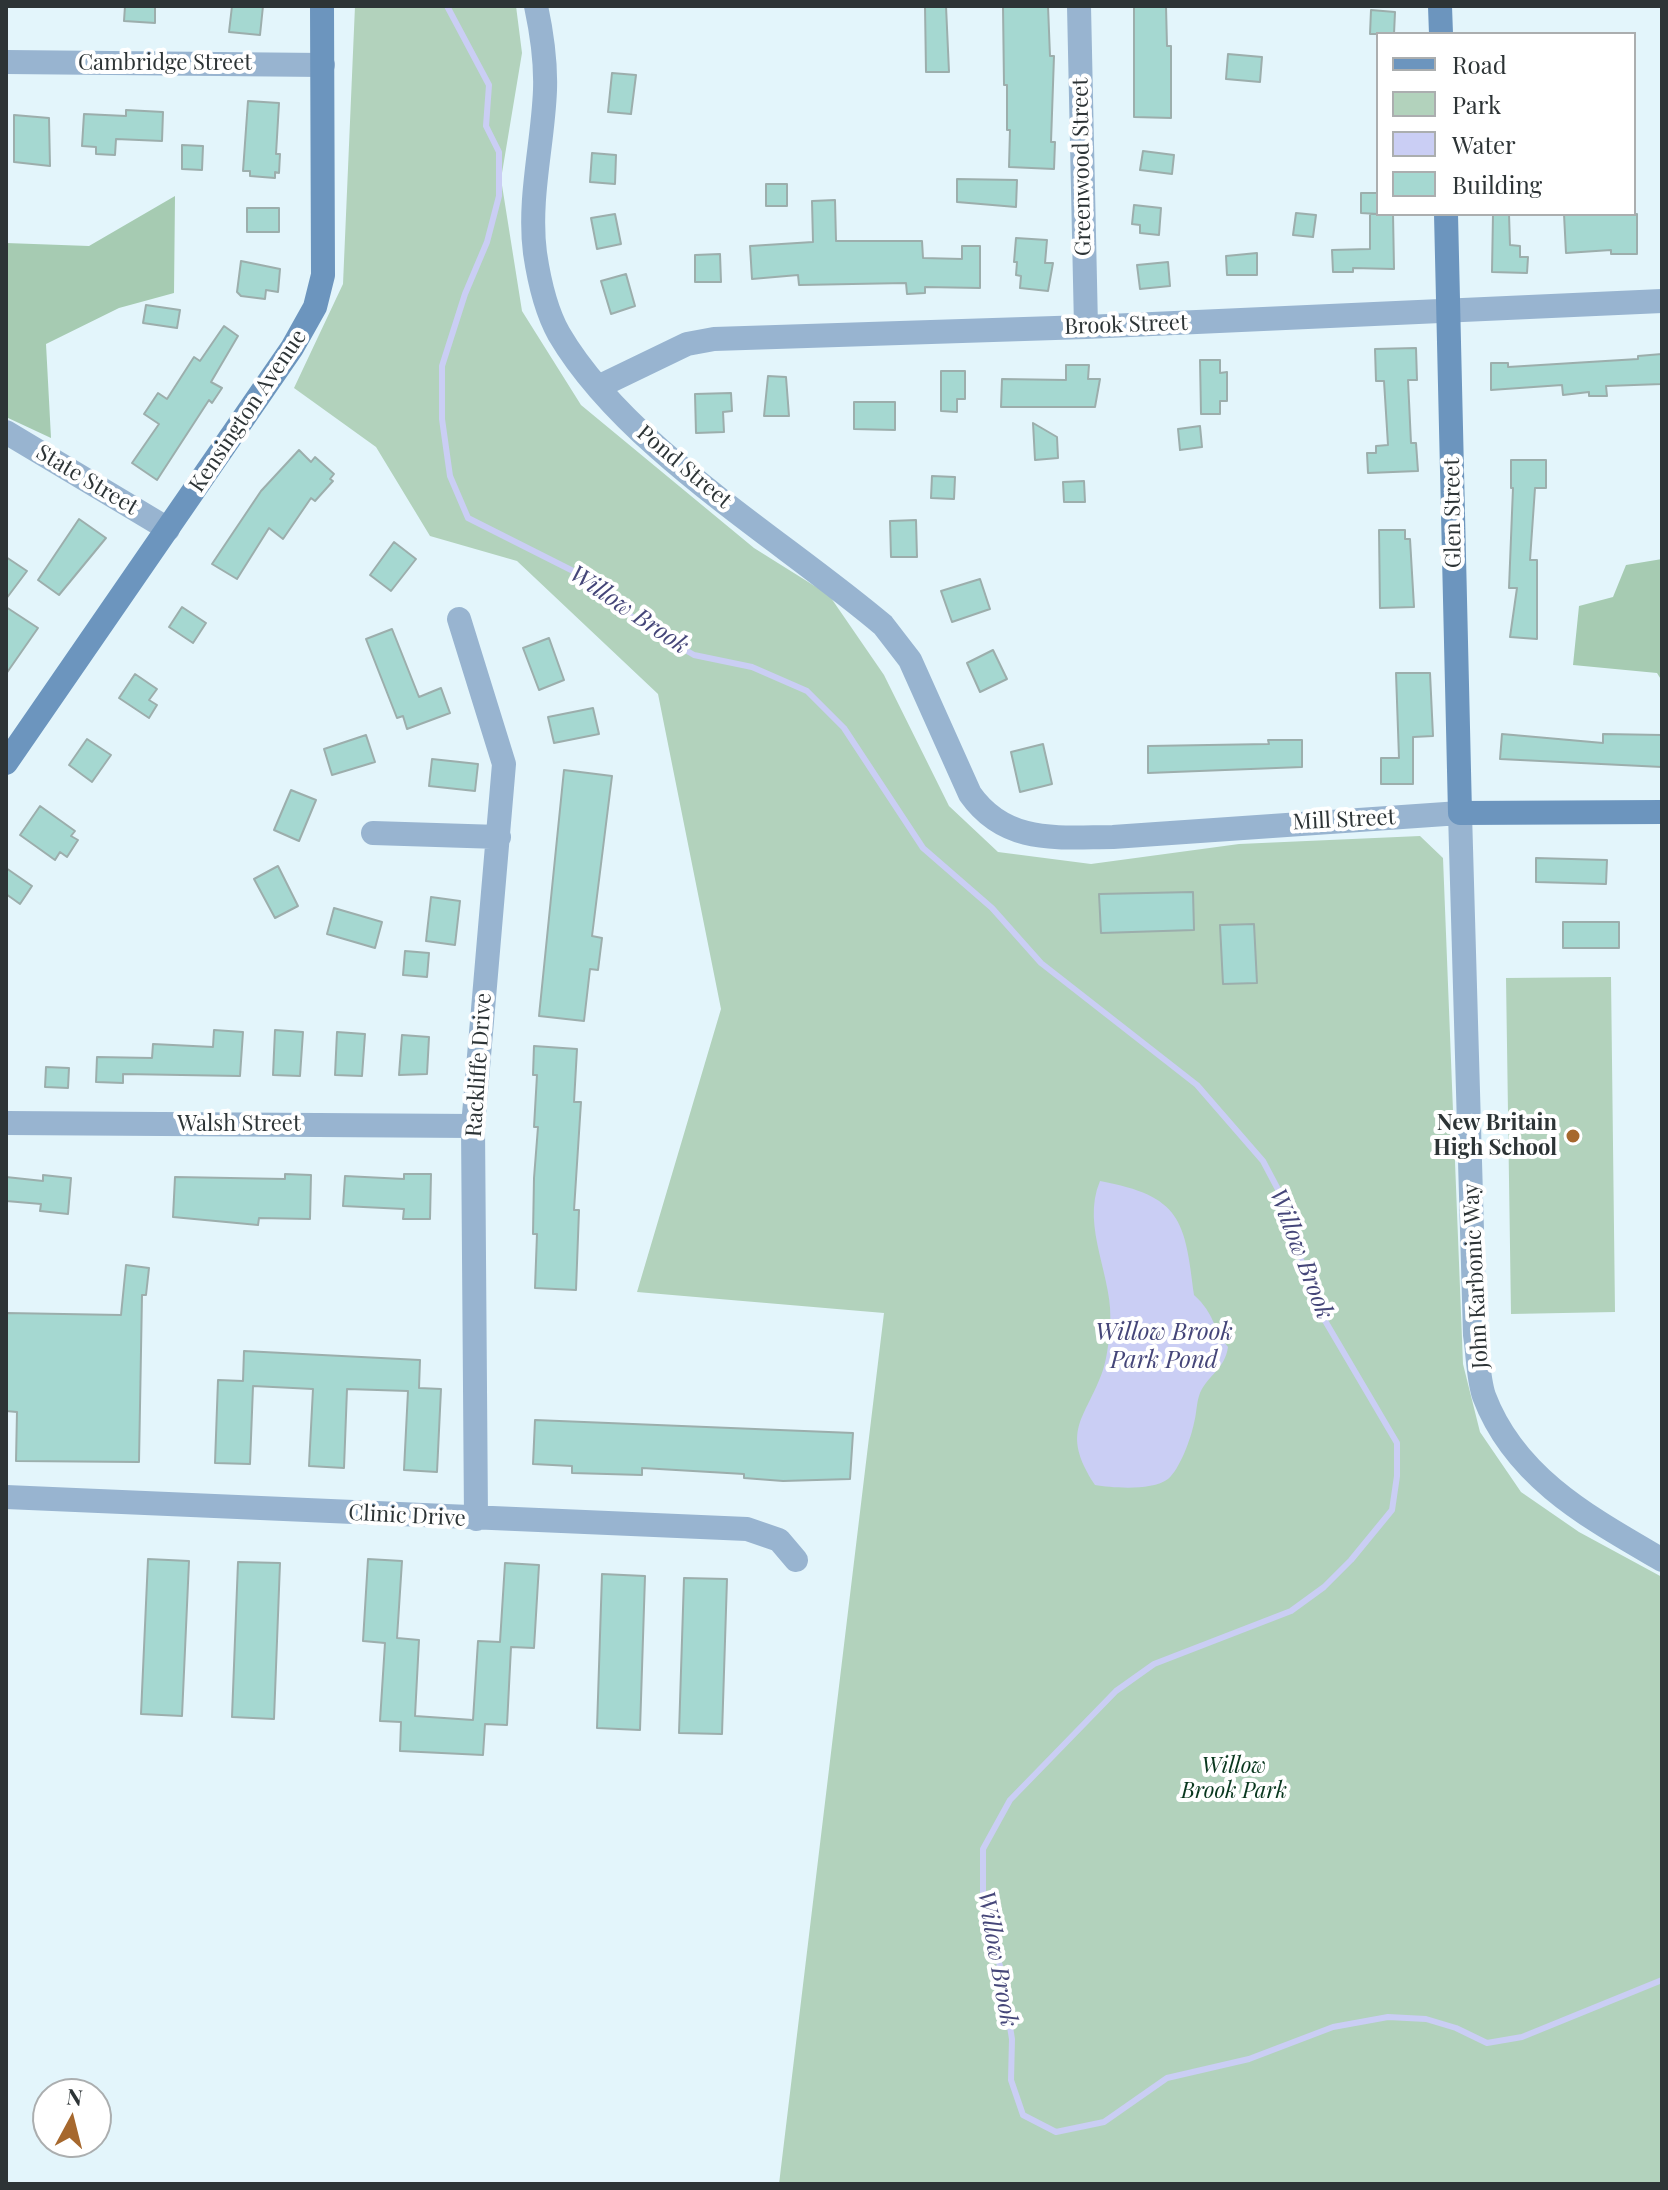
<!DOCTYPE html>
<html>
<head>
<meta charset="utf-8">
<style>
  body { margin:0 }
  #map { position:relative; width:1668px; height:2190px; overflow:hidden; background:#e3f5fb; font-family:"Playfair Display",serif }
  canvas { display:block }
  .frame { position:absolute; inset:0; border:8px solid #2d3436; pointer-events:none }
  .legend { position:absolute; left:1376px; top:32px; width:260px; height:184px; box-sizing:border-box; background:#fff; border:2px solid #abaeaf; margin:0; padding:10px 14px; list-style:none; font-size:24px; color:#2d3436 }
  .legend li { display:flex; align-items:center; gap:16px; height:40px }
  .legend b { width:40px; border:2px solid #abaeaf }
  .north { position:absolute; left:32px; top:2078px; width:80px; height:80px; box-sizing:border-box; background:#fff; border:2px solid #abaeaf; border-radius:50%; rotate:7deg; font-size:22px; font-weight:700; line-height:32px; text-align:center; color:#2d3436 }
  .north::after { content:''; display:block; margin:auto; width:28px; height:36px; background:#a6682e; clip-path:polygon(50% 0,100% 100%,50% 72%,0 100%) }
</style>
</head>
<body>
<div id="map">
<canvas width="1668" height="2190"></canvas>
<div class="frame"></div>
<ul class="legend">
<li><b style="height:10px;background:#6c95be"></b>Road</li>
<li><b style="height:22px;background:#b2d2bc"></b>Park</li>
<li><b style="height:22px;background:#cacef4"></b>Water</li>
<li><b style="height:22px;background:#a5d8d1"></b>Building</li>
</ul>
<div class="north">N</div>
</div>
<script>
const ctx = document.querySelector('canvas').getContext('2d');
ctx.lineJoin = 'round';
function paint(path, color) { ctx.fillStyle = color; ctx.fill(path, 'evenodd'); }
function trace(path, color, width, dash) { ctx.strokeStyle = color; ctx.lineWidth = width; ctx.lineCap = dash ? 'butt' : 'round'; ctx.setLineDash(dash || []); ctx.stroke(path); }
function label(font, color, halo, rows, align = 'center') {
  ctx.font = font + ' "Playfair Display",serif'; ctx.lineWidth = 8; ctx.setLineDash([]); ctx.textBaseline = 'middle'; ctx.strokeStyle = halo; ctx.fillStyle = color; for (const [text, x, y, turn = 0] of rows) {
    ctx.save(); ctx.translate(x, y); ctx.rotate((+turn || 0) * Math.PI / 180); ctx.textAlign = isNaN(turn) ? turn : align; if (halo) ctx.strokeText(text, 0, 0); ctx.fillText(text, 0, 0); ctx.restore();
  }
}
paint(new Path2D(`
  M 355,6 L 516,6 L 522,53 L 501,179 L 522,311 L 581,405 L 754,548 L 829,595 L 884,675 L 949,806 L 998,852 L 1091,864 L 1239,844 L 1420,836 L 1443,858 L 1463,1364 L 1480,1432 L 1521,1492 L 1579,1532 L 1662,1577 L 1662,2184 L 779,2184 L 884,1313 L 637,1292 L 721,1009 L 658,694 L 517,561 L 430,536 L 376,447 L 294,388 L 343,284 Z
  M 1611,977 L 1615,1312 L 1511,1314 L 1506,978 Z`), '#b2d2bc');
paint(new Path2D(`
  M 175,196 L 174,293 L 119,308 L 46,344 L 51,438 L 6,417 L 6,243 L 89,246 Z
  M 1662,559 L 1662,681 L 1657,673 L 1573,665 L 1579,606 L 1613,597 L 1626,565 Z`), '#a6cbb2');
paint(new Path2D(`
  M 1100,1181 C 1181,1196 1185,1220 1194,1295 C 1215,1314 1212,1327 1228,1347 C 1225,1369 1208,1375 1200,1393 C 1196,1404 1197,1412 1194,1423 C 1191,1438 1180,1469 1168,1479 C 1152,1491 1113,1488 1095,1485 C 1059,1430 1086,1419 1103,1370 C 1107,1358 1109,1340 1110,1327 C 1115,1278 1080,1228 1100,1181 Z`), '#cacef4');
trace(new Path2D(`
  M 447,6 L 489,85 L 486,126 L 499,152 L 499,196 L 487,242 L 465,294 L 442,366 L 442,419 L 450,476 L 468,518 L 587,578 L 638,622 L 694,655 L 752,667 L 807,691 L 844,728 L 923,848 L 992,908 L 1041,963 L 1197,1085 L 1263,1161 L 1281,1195 L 1314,1302 L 1397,1443 L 1397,1476 L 1392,1510 L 1351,1560 L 1324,1587 L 1291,1611 L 1154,1664 L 1116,1691 L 1010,1800 L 983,1849 L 983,1907 L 1000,1966 L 1012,2039 L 1011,2080 L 1023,2115 L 1056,2132 L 1104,2122 L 1167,2078 L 1249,2059 L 1333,2027 L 1388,2017 L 1426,2019 L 1456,2028 L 1487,2043 L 1522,2037 L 1662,1980`), '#cacef4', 6);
const building = new Path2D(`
  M 125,6 L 155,6 L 155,23 L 124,21 Z
  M 232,6 L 263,6 L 260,35 L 229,32 Z
  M 925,6 L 946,6 L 949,72 L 926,72 Z
  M 1003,6 L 1048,6 L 1050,56 L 1054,56 L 1051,142 L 1055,142 L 1054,169 L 1009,167 L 1010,130 L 1007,130 L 1007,85 L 1004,85 Z
  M 1134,6 L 1166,6 L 1167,46 L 1171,46 L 1171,118 L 1134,117 Z
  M 1371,10 L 1395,12 L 1394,34 L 1370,34 Z
  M 1228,54 L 1262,57 L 1260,82 L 1226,79 Z
  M 612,73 L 636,75 L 631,114 L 608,112 Z
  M 248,101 L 279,103 L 276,154 L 280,154 L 279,173 L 275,172 L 275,178 L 250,176 L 250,171 L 243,171 Z
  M 126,110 L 163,112 L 162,141 L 116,139 L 115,155 L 96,154 L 96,147 L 82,146 L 84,114 L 126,116 Z
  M 14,115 L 49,118 L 50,166 L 14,162 Z
  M 182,145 L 203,146 L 202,170 L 182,169 Z
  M 1143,151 L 1174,155 L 1172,174 L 1140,170 Z
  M 592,153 L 616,155 L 615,184 L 590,182 Z
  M 957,179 L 1017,180 L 1016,207 L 957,202 Z
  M 766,184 L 787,184 L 787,206 L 766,206 Z
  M 1361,193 L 1378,193 L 1378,214 L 1361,213 Z
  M 835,200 L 836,241 L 922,241 L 923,258 L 962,259 L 962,246 L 980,246 L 980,288 L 925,287 L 925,293 L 907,294 L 906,283 L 799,285 L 798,275 L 752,279 L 750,246 L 813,242 L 812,201 Z
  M 1134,205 L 1161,208 L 1159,235 L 1140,233 L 1140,225 L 1132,224 Z
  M 247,208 L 279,208 L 279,232 L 247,232 Z
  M 1296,213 L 1316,215 L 1313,237 L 1293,235 Z
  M 615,214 L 621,244 L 597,249 L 591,218 Z
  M 1370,214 L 1393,214 L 1394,269 L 1353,268 L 1353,272 L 1333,272 L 1332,250 L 1370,249 Z
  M 1493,214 L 1509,214 L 1510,245 L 1520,246 L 1520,257 L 1528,257 L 1527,273 L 1492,272 Z
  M 1564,214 L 1637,214 L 1637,254 L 1611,254 L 1611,250 L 1566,253 Z
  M 1016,238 L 1047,240 L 1045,263 L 1053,263 L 1048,291 L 1020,288 L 1021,276 L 1016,275 L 1017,262 L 1014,262 Z
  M 1257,253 L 1257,275 L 1227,275 L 1226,256 Z
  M 720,254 L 721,282 L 695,282 L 695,255 Z
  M 241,261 L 280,269 L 278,292 L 266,290 L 265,299 L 241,296 L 237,292 Z
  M 1168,262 L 1170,286 L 1140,289 L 1137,265 Z
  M 626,274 L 635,306 L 611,314 L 601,281 Z
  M 146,305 L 180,310 L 177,328 L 143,323 Z
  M 224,326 L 238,336 L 211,382 L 222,388 L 212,403 L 209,400 L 157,480 L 132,463 L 159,424 L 144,414 L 158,393 L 167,399 L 194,357 L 200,361 Z
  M 1416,348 L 1417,380 L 1408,380 L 1411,443 L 1416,443 L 1418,471 L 1368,473 L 1367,453 L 1376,453 L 1376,446 L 1388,445 L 1384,381 L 1376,381 L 1375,349 Z
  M 1662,354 L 1662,384 L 1606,386 L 1607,396 L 1589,396 L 1589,392 L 1563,395 L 1562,385 L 1491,390 L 1491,363 L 1508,363 L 1508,367 L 1638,359 L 1638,356 Z
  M 1200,360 L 1220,360 L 1220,373 L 1227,372 L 1227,401 L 1220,401 L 1220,414 L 1201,414 Z
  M 1066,365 L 1089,365 L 1088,379 L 1100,379 L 1095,407 L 1001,407 L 1002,379 L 1066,380 Z
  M 941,371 L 965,371 L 965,399 L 957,399 L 957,412 L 941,411 Z
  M 768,376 L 786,377 L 789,416 L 764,416 Z
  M 731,393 L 732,411 L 723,412 L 724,432 L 696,433 L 695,394 Z
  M 854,402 L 895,402 L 895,430 L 854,429 Z
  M 1033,423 L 1057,437 L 1058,458 L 1035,460 Z
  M 1200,426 L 1202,447 L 1180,450 L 1178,429 Z
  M 299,450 L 311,462 L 315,457 L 334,474 L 330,479 L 333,481 L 315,501 L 311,498 L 283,539 L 269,528 L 237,579 L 212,564 L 261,491 Z
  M 1511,460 L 1546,460 L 1546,488 L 1535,488 L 1530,560 L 1537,560 L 1537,639 L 1510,637 L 1517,588 L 1509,588 L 1513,488 L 1511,488 Z
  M 932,476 L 955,477 L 954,499 L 931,498 Z
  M 1084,481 L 1085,502 L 1064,502 L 1063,482 Z
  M 79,519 L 106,538 L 59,595 L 38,580 Z
  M 916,520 L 917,557 L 891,557 L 890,521 Z
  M 1379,530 L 1405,530 L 1405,539 L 1410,539 L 1414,607 L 1380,608 Z
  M 394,542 L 416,559 L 391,591 L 370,575 Z
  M 6,557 L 27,571 L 6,599 Z
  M 980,579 L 990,609 L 952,622 L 941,591 Z
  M 6,607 L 38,628 L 6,674 Z
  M 182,607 L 206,623 L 193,643 L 169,627 Z
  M 392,629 L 419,697 L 441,688 L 450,713 L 407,729 L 403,716 L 397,718 L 366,639 Z
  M 549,638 L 564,680 L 539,690 L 523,648 Z
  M 993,650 L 1007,679 L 980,692 L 967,663 Z
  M 1396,673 L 1430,673 L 1433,736 L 1413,737 L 1413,784 L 1381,784 L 1381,758 L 1399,758 Z
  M 135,674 L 157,689 L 149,700 L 157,705 L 149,718 L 119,698 Z
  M 593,708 L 599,734 L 554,743 L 548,717 Z
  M 1502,734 L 1603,743 L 1603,734 L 1662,735 L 1662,767 L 1500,759 Z
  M 366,735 L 375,762 L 332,775 L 324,749 Z
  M 87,739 L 111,755 L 92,782 L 69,765 Z
  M 1268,740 L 1302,740 L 1302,767 L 1148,773 L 1148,746 L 1269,744 Z
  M 1043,744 L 1052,784 L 1020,792 L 1011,752 Z
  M 432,759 L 478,764 L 475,791 L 429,786 Z
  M 564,770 L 612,776 L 592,936 L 602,938 L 598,970 L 590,969 L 584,1021 L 539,1016 Z
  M 291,790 L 316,800 L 299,841 L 274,830 Z
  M 40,806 L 75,831 L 71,836 L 78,840 L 67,857 L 60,852 L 55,860 L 20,835 Z
  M 1536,858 L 1607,860 L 1606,884 L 1536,882 Z
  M 278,866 L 298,906 L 275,918 L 254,879 Z
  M 6,868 L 32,886 L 20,904 L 6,894 Z
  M 1193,892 L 1194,930 L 1101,933 L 1099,894 Z
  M 431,897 L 460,901 L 455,945 L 426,941 Z
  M 334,908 L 382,922 L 375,948 L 327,934 Z
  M 1563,922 L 1619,922 L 1619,948 L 1563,948 Z
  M 1254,924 L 1257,983 L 1223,984 L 1220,925 Z
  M 405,951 L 429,953 L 427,977 L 403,975 Z
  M 214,1030 L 243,1032 L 240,1076 L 123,1074 L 123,1083 L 96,1082 L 97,1057 L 152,1058 L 153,1044 L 213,1047 Z
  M 275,1030 L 303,1032 L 300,1076 L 273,1075 Z
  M 337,1032 L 365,1034 L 362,1076 L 335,1075 Z
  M 402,1035 L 429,1037 L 427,1074 L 399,1075 Z
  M 534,1046 L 577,1049 L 574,1102 L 581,1102 L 574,1210 L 579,1210 L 576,1290 L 535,1288 L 537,1234 L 533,1234 L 534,1178 L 538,1127 L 534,1127 L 537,1075 L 533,1075 Z
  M 46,1067 L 69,1068 L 68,1088 L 45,1087 Z
  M 285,1174 L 311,1175 L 310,1219 L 259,1218 L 258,1225 L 173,1217 L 175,1177 L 285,1179 Z
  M 404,1174 L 431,1174 L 430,1219 L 403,1219 L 404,1209 L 343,1206 L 345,1176 L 404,1179 Z
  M 43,1175 L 71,1178 L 68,1214 L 40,1211 L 41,1204 L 6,1201 L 6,1177 L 43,1181 Z
  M 126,1265 L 149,1268 L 146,1295 L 142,1295 L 139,1462 L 16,1461 L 17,1412 L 6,1411 L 6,1313 L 121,1315 Z
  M 244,1351 L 420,1360 L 419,1388 L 441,1389 L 437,1472 L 404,1470 L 408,1391 L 347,1389 L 344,1468 L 309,1466 L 313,1389 L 253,1386 L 250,1464 L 215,1463 L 218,1380 L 243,1381 Z
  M 535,1420 L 853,1433 L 850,1479 L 783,1481 L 744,1478 L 744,1474 L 642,1468 L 642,1475 L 572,1473 L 572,1466 L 533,1464 Z
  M 148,1559 L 189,1561 L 182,1716 L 141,1714 Z
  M 368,1559 L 402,1561 L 397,1638 L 419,1640 L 415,1716 L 473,1720 L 478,1641 L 500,1642 L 505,1563 L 539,1565 L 534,1648 L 511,1647 L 507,1725 L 485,1724 L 483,1755 L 400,1751 L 401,1722 L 380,1721 L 385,1643 L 363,1641 Z
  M 238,1562 L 280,1563 L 274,1719 L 232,1717 Z
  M 602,1574 L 645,1576 L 640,1730 L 597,1728 Z
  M 684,1578 L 727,1579 L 722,1734 L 679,1733 Z`);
paint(building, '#a5d8d1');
trace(building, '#9caeac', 2);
trace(new Path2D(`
  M 536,6 C 542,34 546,62 545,90 C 543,144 528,199 535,253 C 539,280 546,311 559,334 C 625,447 783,540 883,625 L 910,660 L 970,794 C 1006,845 1058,837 1113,837 L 1460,813 L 1475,1335 C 1478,1354 1478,1378 1484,1396 C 1515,1478 1590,1518 1662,1560
  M 1079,6 L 1086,327
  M 6,62 L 323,65
  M 600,386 L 687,344 L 714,339 L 1086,327 L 1662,301
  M 6,432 L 168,529
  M 459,619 L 504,764 L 473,1126 L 476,1519
  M 373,833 L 499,837
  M 6,1123 L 473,1126
  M 6,1497 L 747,1529 L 779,1540 L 796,1560`), '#98b4d0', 24);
trace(new Path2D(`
  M 1440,6 L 1441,34
  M 1446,214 L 1460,813 L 1662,812
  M 6,763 L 292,348 L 315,307 L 323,275 L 322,6`), '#6c95be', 24);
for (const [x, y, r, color] of [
  [1573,1136,8,"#a6682e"]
]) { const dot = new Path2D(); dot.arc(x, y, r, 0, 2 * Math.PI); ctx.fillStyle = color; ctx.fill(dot); trace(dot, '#fff', 3); }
label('22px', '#2d3436', '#fff', [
  ["Cambridge Street",165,63],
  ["Greenwood Street",1082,167,-91],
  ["Brook Street",1126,325,-2],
  ["Kensington Avenue",248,411,-56],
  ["Pond Street",684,467,40],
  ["State Street",87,480,31],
  ["Glen Street",1453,513,-91],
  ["Mill Street",1344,820,-3],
  ["Rackliffe Drive",479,1065,-86],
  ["Walsh Street",239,1124],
  ["John Karbonic Way",1476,1276,-93],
  ["Clinic Drive",407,1516,3]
]);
label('bold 22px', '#2d3436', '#fff', [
  ["New Britain",1557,1123],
  ["High School",1557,1148]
], 'right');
label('italic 22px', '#09371e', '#fff', [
  ["Willow",1234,1766],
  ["Brook Park",1234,1791]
]);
label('italic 24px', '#454679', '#fff', [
  ["Willow Brook",629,610,34],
  ["Willow Brook",1301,1254,69],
  ["Willow Brook",1164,1333],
  ["Park Pond",1164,1361],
  ["Willow Brook",997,1959,80]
]);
</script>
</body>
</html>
